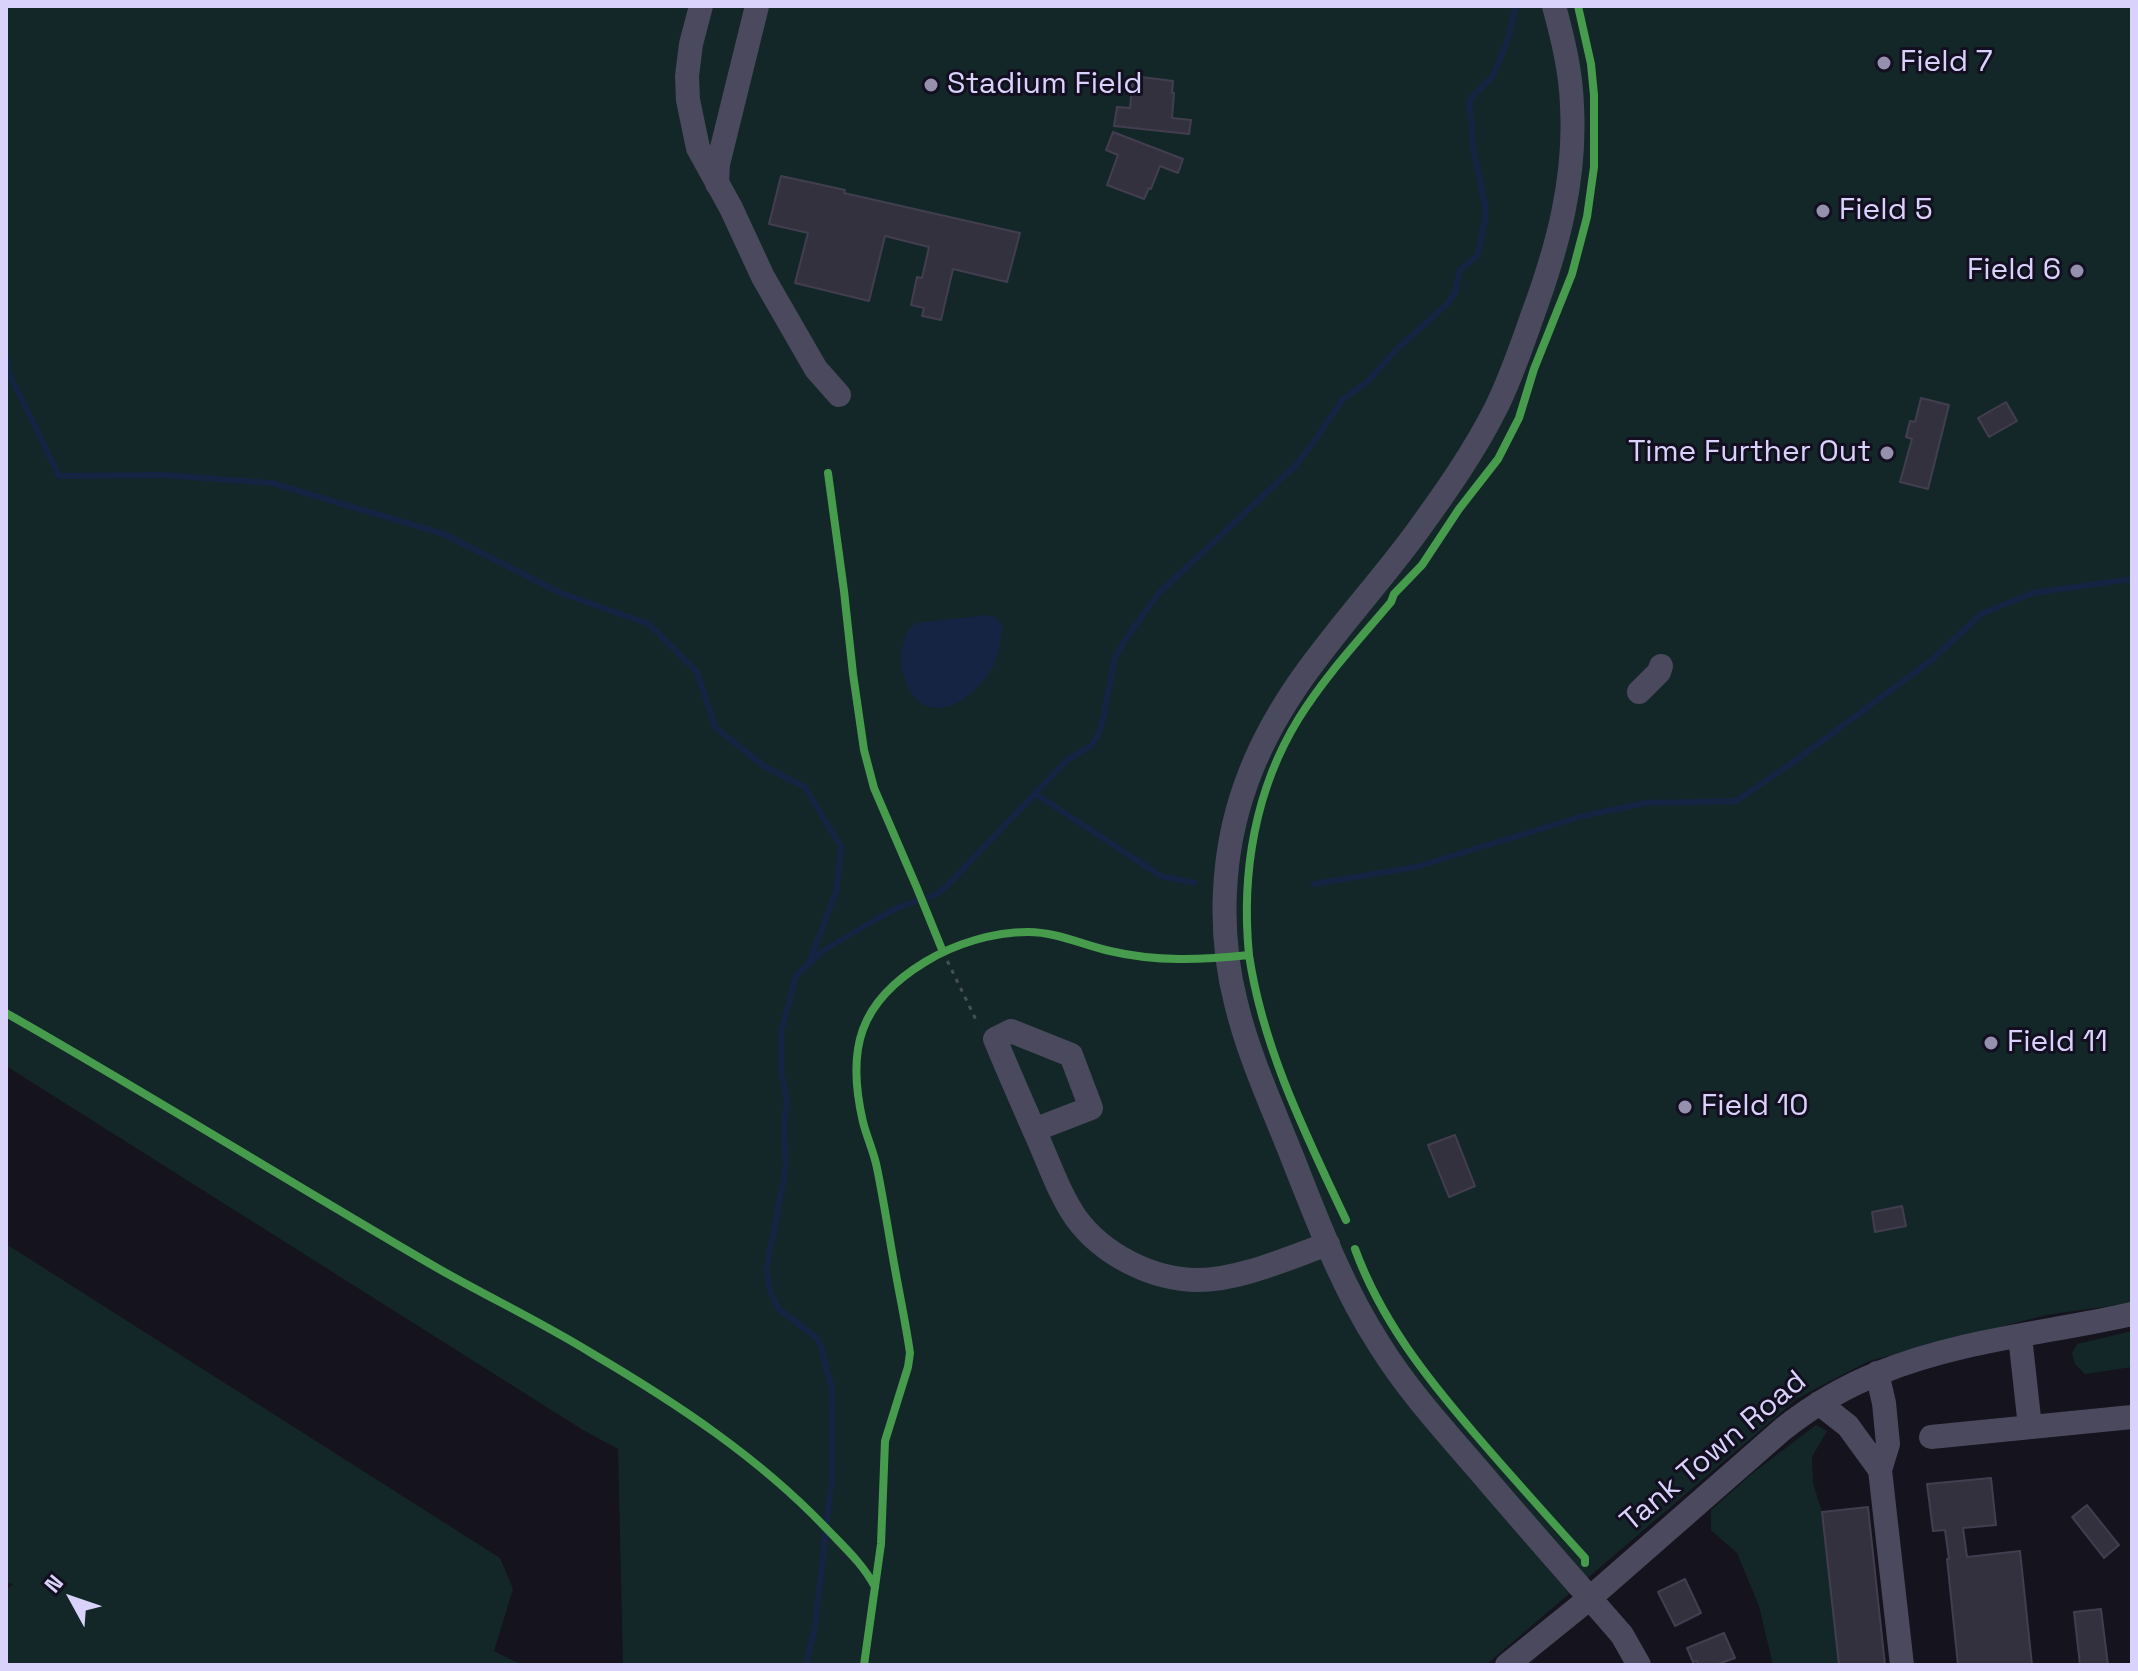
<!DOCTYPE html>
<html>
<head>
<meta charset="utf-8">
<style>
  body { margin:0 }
  #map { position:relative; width:2138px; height:1671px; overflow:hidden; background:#15131d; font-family:"Space Grotesk",sans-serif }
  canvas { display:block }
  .frame { position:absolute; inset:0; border:8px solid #d9d3fb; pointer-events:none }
  .north { position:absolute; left:32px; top:1559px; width:80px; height:80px; -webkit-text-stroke:6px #130f21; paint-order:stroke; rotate:310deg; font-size:22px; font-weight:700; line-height:32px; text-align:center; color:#d9d3fb }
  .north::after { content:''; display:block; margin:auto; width:28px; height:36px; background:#d9d3fb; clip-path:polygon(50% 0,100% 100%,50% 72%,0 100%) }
</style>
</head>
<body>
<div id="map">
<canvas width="2138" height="1671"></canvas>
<div class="frame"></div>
<div class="north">N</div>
</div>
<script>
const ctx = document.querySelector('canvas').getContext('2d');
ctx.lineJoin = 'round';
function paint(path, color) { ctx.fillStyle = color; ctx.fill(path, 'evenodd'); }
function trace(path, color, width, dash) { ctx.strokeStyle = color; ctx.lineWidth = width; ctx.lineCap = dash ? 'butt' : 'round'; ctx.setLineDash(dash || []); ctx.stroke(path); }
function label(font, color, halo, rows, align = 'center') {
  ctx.font = font + ' "Space Grotesk",sans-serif'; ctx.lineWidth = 6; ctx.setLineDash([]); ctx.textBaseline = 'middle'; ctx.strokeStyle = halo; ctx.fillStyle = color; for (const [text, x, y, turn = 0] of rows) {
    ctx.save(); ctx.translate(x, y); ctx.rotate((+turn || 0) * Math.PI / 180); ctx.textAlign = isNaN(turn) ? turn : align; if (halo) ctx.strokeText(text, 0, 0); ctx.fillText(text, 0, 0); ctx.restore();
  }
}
paint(new Path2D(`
  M 6,6 L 2132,6 L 2132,1303 L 2046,1315 L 1869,1361 L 1798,1398 L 1486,1665 L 623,1665 L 618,1449 L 583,1430 L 6,1066 Z
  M 6,1244 L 500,1558 L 513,1589 L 494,1651 L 522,1665 L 8,1665 L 6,1659 L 6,1590 L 13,1584 L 6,1583 Z
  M 2132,1331 L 2132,1367 L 2085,1374 L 2075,1364 L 2072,1353 L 2077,1344 Z
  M 1816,1425 L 1827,1431 L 1812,1457 L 1813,1483 L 1822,1512 L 1839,1665 L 1773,1665 L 1759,1606 L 1737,1553 L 1711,1530 L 1711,1510 L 1754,1472 Z`), '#132728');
paint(new Path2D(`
  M 986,615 L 996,617 L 1003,627 C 1000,641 999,658 991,670 C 984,682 969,698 955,704 C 921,720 900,686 901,656 C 902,643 905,631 916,623 Z`), '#142442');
trace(new Path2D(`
  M 6,357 L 9,373 L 59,476 L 163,475 L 272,483 L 444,534 L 561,593 L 649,624 L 697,672 L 715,727 L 764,766 L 805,787 L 841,847 L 836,892 L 809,962
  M 1034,793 L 1161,876 L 1195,883
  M 1314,884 L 1416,867 L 1583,816 L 1646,803 L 1736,801 L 1795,761 L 1933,659 L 1981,614 L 2033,593 L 2132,579
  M 806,1665 L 815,1627 L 832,1476 L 831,1386 L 821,1347 L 817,1338 L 779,1309 L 771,1293 L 766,1271 L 786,1166 L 784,1125 L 787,1100 L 781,1073 L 781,1032 L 796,976 L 821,952 L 880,917 L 897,908 L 935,895 L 947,886 L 1067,760 L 1092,745 L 1099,733 L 1104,714 L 1115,657 L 1129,634 L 1158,594 L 1293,468 L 1311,446 L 1343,399 L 1367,382 L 1397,349 L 1446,305 L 1455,293 L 1460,270 L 1477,256 L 1485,221 L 1485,205 L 1474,153 L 1469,103 L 1473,96 L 1493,76 L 1507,42 L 1516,6`), '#142442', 6);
const building = new Path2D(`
  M 1133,76 L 1173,81 L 1172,93 L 1174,93 L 1172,118 L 1191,120 L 1189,134 L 1114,126 L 1117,107 L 1130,108 Z
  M 1113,132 L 1183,159 L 1178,173 L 1160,166 L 1151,189 L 1149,188 L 1144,199 L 1107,185 L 1118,155 L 1106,150 Z
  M 781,176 L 845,190 L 844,193 L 1020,233 L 1007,282 L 953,269 L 941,320 L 922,316 L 924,308 L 911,305 L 917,277 L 922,278 L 929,247 L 885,236 L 869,301 L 795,283 L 808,233 L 769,224 Z
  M 1921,398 L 1949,405 L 1928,489 L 1900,482 L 1912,439 L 1906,437 L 1910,421 L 1915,422 Z
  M 2006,402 L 2017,421 L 1989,437 L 1978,418 Z
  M 1455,1135 L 1475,1186 L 1449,1197 L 1428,1145 Z
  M 1902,1206 L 1906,1226 L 1875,1232 L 1872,1212 Z
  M 1991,1478 L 1996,1525 L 1963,1528 L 1967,1557 L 2020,1551 L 2032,1665 L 1958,1665 L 1947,1559 L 1949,1559 L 1945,1530 L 1933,1531 L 1927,1484 Z
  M 2087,1505 L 2119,1545 L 2104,1558 L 2072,1517 Z
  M 1868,1507 L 1885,1665 L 1839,1665 L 1822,1512 Z
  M 1685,1579 L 1701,1613 L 1675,1626 L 1658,1592 Z
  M 2101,1609 L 2108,1665 L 2080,1665 L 2074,1612 Z
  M 1724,1633 L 1735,1658 L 1715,1665 L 1699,1665 L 1697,1661 L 1693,1662 L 1687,1648 Z`);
paint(building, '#34313f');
trace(building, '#423e50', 2);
trace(new Path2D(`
  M 943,952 L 978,1024`), '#464f5b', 3, [4, 6]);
trace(new Path2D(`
  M 701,6 L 691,44 L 687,76 L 688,100 L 698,148 L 731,208 L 763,277 L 816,369 L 839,395
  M 1554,6 C 1563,39 1571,72 1572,106 C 1576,179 1558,246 1533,314 C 1522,345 1511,378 1496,408 C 1474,452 1445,493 1416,533 C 1355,616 1281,684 1246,784 C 1221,853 1218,933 1236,1003 C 1249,1057 1273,1108 1293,1159 C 1318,1222 1342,1287 1379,1344 C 1408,1391 1446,1432 1482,1474 C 1528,1528 1575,1581 1622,1635 L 1639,1665
  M 717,184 L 718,164 L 757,6
  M 1639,692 L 1659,672 L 1661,666
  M 1034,1130 L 1091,1108 L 1071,1055 L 1011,1031 L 995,1039 C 1009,1073 1024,1107 1039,1141 C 1050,1166 1060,1195 1076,1218 C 1103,1255 1153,1280 1198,1280 C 1240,1280 1288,1258 1328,1244
  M 2020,1336 L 2030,1427
  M 1819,1403 L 1848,1426 L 1880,1470 L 1888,1444 L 1884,1403 L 1877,1373
  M 1931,1437 L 2132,1417
  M 1880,1470 L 1902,1665
  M 1507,1665 L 1590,1598 L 1783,1429 C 1812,1406 1844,1387 1879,1373 C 1959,1340 2048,1333 2132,1314`), '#4b495d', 24);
trace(new Path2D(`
  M 828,473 L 844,591 L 853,674 L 864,750 L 874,788 L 917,888 L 943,952
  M 1249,955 C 1263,1049 1306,1135 1346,1220
  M 6,1013 C 152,1096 294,1185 439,1269 C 490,1298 543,1323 593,1354 C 676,1403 758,1457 825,1527 C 844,1547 863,1564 875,1587
  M 1355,1249 C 1381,1320 1426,1377 1475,1434 C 1511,1476 1548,1517 1585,1558 L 1585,1563
  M 864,1665 L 881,1544 L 885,1441 L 908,1367 L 910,1353 C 906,1325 900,1297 895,1269 C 889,1236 884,1202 877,1168 C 874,1152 867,1138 863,1122 C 846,1049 859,1002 925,962 C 954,944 993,932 1028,932 C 1057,932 1083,945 1110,951 C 1156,962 1202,960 1249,955 C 1241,873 1255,789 1299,718 C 1325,676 1359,640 1391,602 L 1394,594 L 1422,565 L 1459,509 L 1498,459 L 1519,418 L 1534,369 L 1572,274 L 1587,217 L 1594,167 L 1594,95 L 1591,64 L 1578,6`), '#469c4c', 8);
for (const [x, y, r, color] of [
  [1884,63,8,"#9490ad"],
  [931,85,8,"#9490ad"],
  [1823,211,8,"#9490ad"],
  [2077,271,8,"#9490ad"],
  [1887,453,8,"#9490ad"],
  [1991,1043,8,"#9490ad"],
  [1685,1107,8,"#9490ad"]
]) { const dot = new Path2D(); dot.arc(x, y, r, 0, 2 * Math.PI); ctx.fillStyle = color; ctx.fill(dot); trace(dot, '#130f21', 3); }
label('30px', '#d9d3fb', '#130f21', [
  ["Field 7",1900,63],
  ["Stadium Field",947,85],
  ["Field 5",1839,211],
  ["Field 6",2061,271,"right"],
  ["Time Further Out",1871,453,"right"],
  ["Field 11",2007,1043],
  ["Field 10",1701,1107]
], 'left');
label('30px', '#d9d3fb', '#130f21', [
  ["Tank Town Road",1714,1452,-40]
]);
</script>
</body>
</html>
